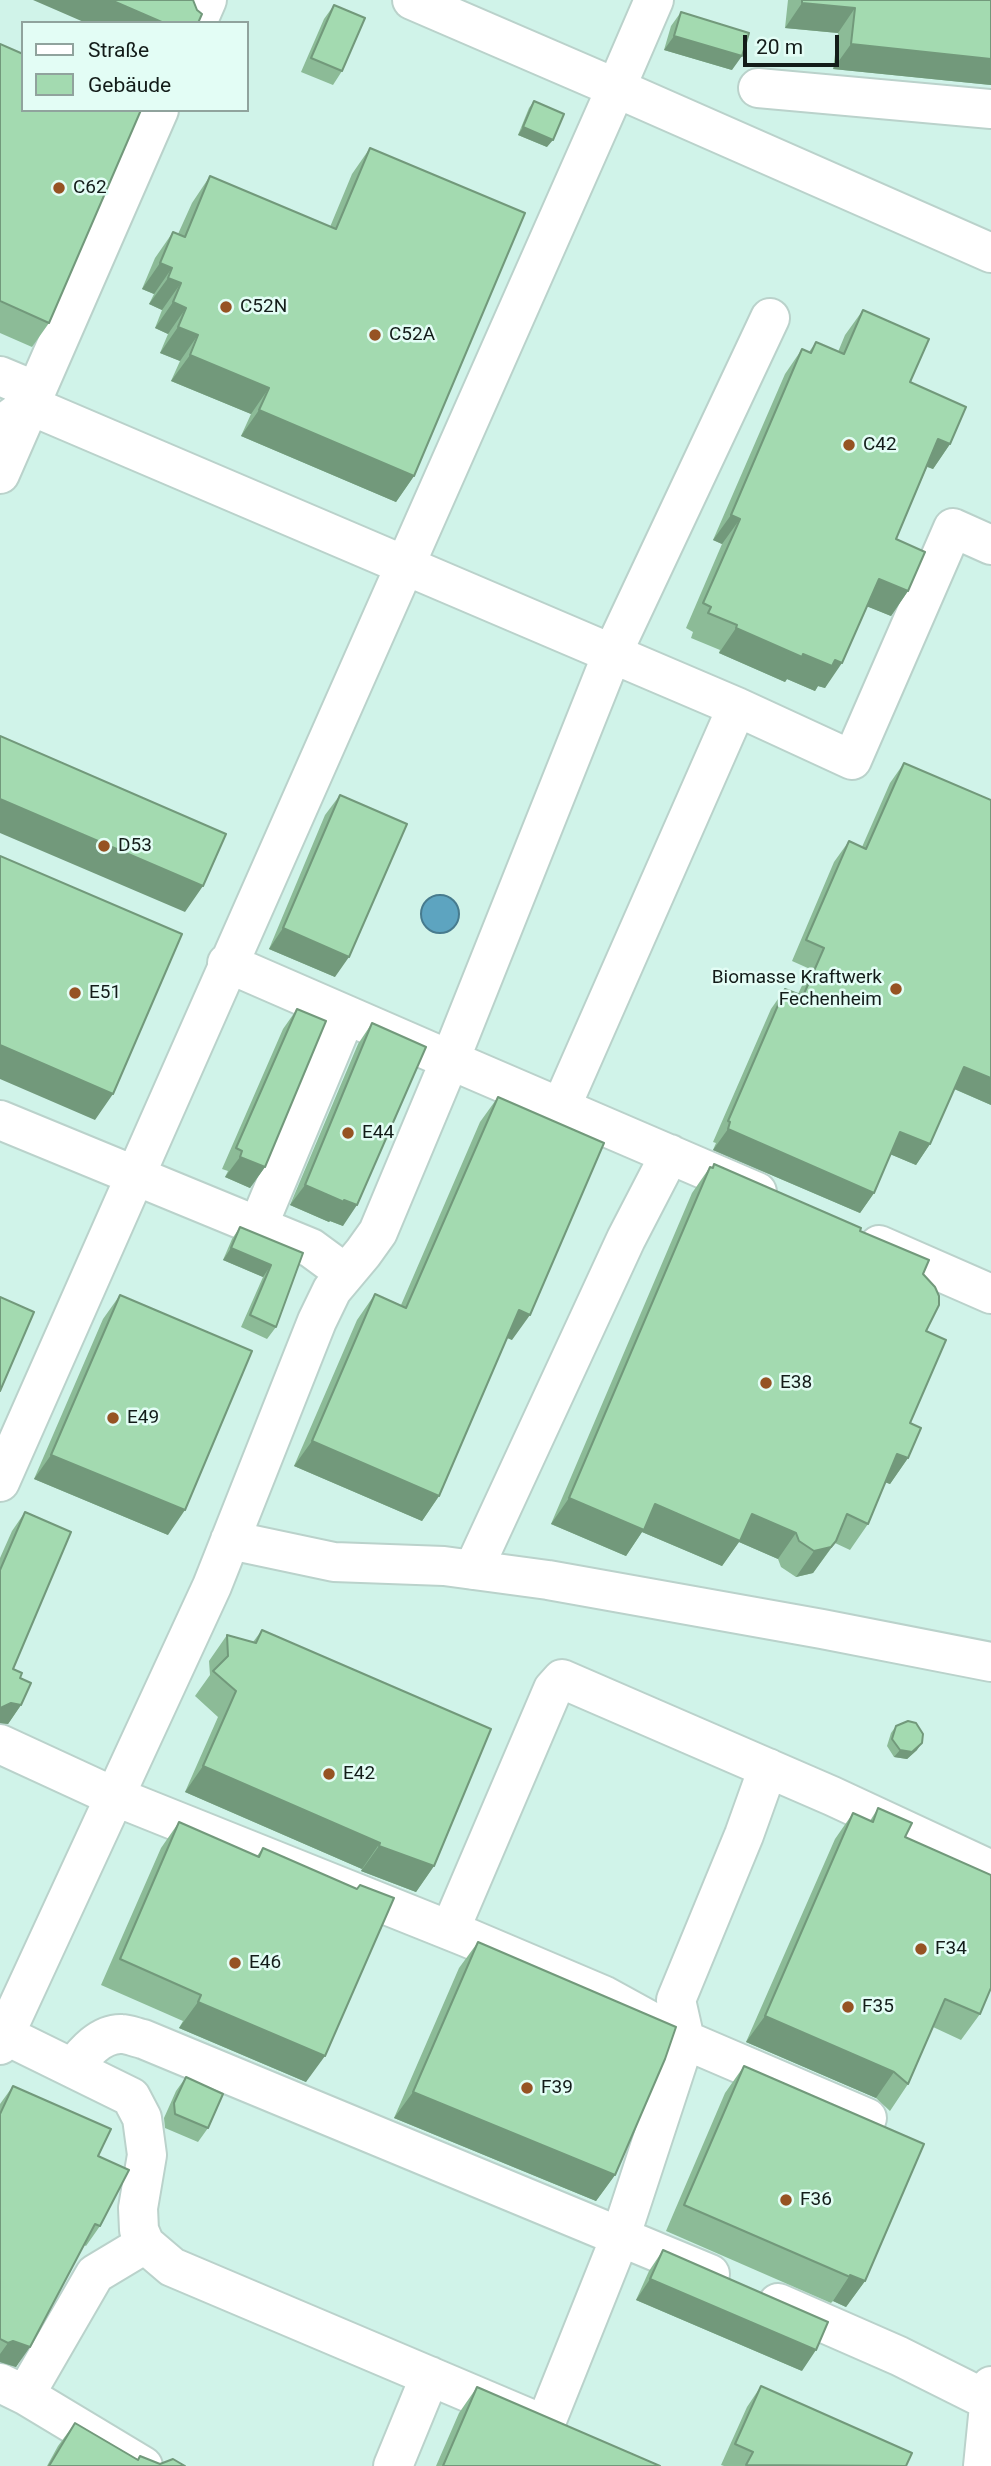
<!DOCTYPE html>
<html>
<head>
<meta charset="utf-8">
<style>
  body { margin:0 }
  #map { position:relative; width:991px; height:2466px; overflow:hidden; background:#e3fdf5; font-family:Roboto,sans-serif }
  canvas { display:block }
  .legend { position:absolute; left:21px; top:21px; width:228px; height:91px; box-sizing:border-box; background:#e3fdf5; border:2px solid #90a39d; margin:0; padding:9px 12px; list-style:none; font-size:21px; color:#131c19 }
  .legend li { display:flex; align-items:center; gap:14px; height:35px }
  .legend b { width:35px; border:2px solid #90a39d }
  .scale { position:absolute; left:743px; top:35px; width:96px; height:32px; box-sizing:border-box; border:4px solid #131c19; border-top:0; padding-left:9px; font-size:21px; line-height:24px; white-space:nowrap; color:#131c19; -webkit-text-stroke:5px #e3fdf5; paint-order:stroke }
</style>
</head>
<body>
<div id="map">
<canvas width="991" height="2466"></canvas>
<ul class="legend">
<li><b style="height:9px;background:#fff"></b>Straße</li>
<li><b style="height:19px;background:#a3dab0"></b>Gebäude</li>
</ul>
<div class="scale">20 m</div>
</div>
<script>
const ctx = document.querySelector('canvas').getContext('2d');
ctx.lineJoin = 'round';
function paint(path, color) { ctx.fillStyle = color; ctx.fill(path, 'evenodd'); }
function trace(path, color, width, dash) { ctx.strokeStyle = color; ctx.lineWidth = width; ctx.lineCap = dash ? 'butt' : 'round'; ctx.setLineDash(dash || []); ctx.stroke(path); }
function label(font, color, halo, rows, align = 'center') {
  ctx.font = font + ' Roboto,sans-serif'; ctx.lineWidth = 5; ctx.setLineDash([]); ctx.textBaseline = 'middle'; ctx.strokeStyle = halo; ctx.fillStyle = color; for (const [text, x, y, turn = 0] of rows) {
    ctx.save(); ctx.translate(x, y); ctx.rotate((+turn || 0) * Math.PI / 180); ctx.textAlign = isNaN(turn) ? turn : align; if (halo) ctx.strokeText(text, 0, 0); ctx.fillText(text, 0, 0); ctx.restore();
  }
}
paint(new Path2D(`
  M 0,0 L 991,0 L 991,2466 L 0,2466 ZM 23,23 L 247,23 L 247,110 L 23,110 Z`), '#d0f3e9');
const water = new Path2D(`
  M421 914a19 19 0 1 1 38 0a19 19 0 1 1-38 0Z`);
paint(water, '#5da4c0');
trace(water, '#477b8e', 2);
const minor = new Path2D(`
  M 412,0 L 616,88 L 654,0
  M 197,23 L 207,0
  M 758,88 L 991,109
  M 0,376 L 36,391
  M 0,426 L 29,405 L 737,707 L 852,760 L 953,528 L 991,545
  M 0,474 L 159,110
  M 561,1107 L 737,707
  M 0,1120 L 311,1248 L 345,1273
  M 757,1192 L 450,1060 L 612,654 L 770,318
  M 258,1226 L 346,1015
  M 879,1245 L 991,1294
  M 0,1482 L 616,88 L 991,253
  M 230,1540 L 334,1562 L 444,1566 L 548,1580 L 822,1629 L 991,1662
  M 473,1570 L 626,1239 L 670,1154
  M 0,1744 L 104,1792 L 466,1937 L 603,1995 L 685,2040 L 867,2118
  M 450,1930 L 553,1689 L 562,1679 L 832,1796 L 991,1870
  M 5,2035 L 131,2097 L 142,2118 L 147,2155 L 138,2208 L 139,2230 L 145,2244 L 172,2267 L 545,2425 L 621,2235 L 685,2040 L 676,2000 L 744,1835 L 768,1768
  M 0,2045 L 212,1586 L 317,1321 L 332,1290 L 363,1253 L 378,1232 L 450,1060 L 227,963
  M 73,2068 C 84,2053 101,2033 122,2034 C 128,2034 137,2038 143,2039 L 710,2274
  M 778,2303 L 899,2356 L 989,2401
  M 0,2383 L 25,2395 L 143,2466
  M 25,2395 L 95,2274 L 145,2244
  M 393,2466 L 430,2376
  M 983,2466 L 991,2386`);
trace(minor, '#bad2cb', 42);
trace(minor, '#fff', 38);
paint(new Path2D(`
  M 788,0 L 991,0 L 991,85 L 833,69 L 838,33 L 785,28 Z
  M 334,5 L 342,71 L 333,85 L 301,72 L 324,19 Z
  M 681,12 L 732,70 L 664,50 L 671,26 Z
  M 0,44 L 49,323 L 32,347 L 0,333 Z
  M 534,101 L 547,147 L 518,135 L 529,108 Z
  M 370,148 L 414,476 L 396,502 L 241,436 L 251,414 L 171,381 L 180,361 L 160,353 L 168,334 L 155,328 L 162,310 L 149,304 L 154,294 L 142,289 L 155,258 L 173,232 L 178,234 L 192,203 L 210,176 L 330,227 L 352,174 Z
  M 863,310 L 950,444 L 933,469 L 927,467 L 896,539 L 908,591 L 891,616 L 867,606 L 825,688 L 818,686 L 815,691 L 787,679 L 785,682 L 719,653 L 720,650 L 691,638 L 693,632 L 686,628 L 722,544 L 713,540 L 785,374 L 802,349 L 809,352 L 816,342 L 838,352 L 845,335 Z
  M 904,763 L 991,1105 L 954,1089 L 930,1144 L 916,1165 L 890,1154 L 874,1193 L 860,1213 L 713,1150 L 716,1143 L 713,1142 L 771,1009 L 785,989 L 798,994 L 810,969 L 792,961 L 834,862 L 849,841 L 862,847 L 890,783 Z
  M 340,795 L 335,977 L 269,949 L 325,815 Z
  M 297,1009 L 265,1167 L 250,1188 L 225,1177 L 228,1171 L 222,1169 L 283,1029 Z
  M 372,1023 L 343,1226 L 330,1221 L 329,1222 L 290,1205 L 358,1044 Z
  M 498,1097 L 512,1340 L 507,1338 L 439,1496 L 422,1521 L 294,1466 L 357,1320 L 375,1294 L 401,1305 L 480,1122 Z
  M 714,1164 L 860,1231 L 923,1274 L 926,1331 L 910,1423 L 908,1458 L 890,1484 L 885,1482 L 868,1524 L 850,1550 L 835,1543 L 813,1573 L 796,1577 L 781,1567 L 778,1559 L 739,1542 L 722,1566 L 642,1532 L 626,1556 L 551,1524 L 692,1193 L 710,1167 L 712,1167 Z
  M 240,1227 L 303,1253 L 276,1327 L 267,1339 L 241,1327 L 263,1277 L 223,1260 L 232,1239 Z
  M 120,1295 L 168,1535 L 34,1479 L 103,1319 Z
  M 25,1512 L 13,1669 L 20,1678 L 21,1705 L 8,1724 L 0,1723 L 0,1558 L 12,1531 Z
  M 262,1630 L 434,1866 L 416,1892 L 361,1871 L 362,1869 L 185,1792 L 218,1717 L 195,1696 L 210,1675 L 209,1661 L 227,1635 L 253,1642 Z
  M 896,1726 L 917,1750 L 907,1759 L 894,1757 L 887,1746 L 891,1733 Z
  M 878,1808 L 905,1837 L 980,2014 L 961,2040 L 933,2027 L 908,2084 L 890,2111 L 876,2098 L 746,2042 L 835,1839 L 853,1813 L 870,1821 Z
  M 179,1822 L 257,1856 L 263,1848 L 357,1889 L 360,1885 L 306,2082 L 179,2028 L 183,2021 L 101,1985 L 161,1848 Z
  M 478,1942 L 615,2175 L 596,2201 L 394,2118 L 459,1968 Z
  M 744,2066 L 865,2281 L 846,2307 L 833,2301 L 831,2303 L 666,2231 L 725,2093 Z
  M 186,2077 L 208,2128 L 198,2142 L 165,2128 L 164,2118 L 176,2091 Z
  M 13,2086 L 98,2156 L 100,2226 L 86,2246 L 84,2245 L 16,2367 L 0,2362 L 0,2104 Z
  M 663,2250 L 802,2371 L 636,2300 L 649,2271 Z
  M 761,2386 L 906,2466 L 724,2466 L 721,2465 L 747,2407 Z
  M 477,2387 L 660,2466 L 436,2466 L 459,2413 Z
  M 75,2423 L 137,2459 L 160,2464 L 185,2466 L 47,2466 L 58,2446 Z`), '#8cbb97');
paint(new Path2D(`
  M 33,0 L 111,0 L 164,23 L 86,23 Z
  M 802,3 L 855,8 L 838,33 L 785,28 Z
  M 674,36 L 742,56 L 732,70 L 664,50 Z
  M 851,44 L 991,59 L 991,85 L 833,69 Z
  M 523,127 L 553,140 L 547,147 L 518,135 Z
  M 160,263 L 172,268 L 154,294 L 142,289 Z
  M 168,278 L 181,283 L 162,310 L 149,304 Z
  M 173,302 L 186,308 L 168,334 L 155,328 Z
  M 178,327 L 198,335 L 180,361 L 160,353 Z
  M 190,355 L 269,388 L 251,414 L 171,381 Z
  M 259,410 L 414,476 L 396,502 L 241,436 Z
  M 938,439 L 950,444 L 933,469 L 921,464 Z
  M 731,515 L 740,519 L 722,544 L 713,540 Z
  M 879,579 L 908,591 L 891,616 L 861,604 Z
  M 736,628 L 835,660 L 842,663 L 825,688 L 818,686 L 815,691 L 787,679 L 785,682 L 719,653 Z
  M 0,799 L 203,886 L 185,912 L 0,833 Z
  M 283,928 L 349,957 L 335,977 L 269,949 Z
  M 0,1045 L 113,1094 L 95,1120 L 0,1079 Z
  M 964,1067 L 991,1078 L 991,1105 L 950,1087 Z
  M 728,1129 L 874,1193 L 860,1213 L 713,1150 Z
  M 900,1132 L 930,1144 L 916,1165 L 885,1152 Z
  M 240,1157 L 265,1167 L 250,1188 L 225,1177 Z
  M 305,1185 L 357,1205 L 343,1226 L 330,1221 L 329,1222 L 290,1205 Z
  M 231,1248 L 271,1265 L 263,1277 L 223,1260 Z
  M 519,1310 L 530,1315 L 512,1340 L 502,1335 Z
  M 312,1441 L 439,1496 L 422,1521 L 294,1466 Z
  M 897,1454 L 908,1458 L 890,1484 L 879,1480 Z
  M 51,1455 L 185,1510 L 168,1535 L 34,1479 Z
  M 569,1498 L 655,1504 L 752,1514 L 796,1533 L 778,1559 L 739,1542 L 722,1566 L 642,1532 L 626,1556 L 551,1524 Z
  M 836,1541 L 813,1573 L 796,1577 L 814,1551 Z
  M 11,1703 L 21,1705 L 8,1724 L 0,1723 L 0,1708 Z
  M 922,1743 L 917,1750 L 907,1759 L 894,1757 L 900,1750 Z
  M 203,1766 L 380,1843 L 362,1869 L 185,1792 Z
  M 379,1846 L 434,1866 L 416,1892 L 361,1871 Z
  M 198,2002 L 325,2056 L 306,2082 L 179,2028 Z
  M 765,2016 L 894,2072 L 876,2098 L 746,2042 Z
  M 413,2092 L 615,2175 L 596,2201 L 394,2118 Z
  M 850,2275 L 865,2281 L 846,2307 L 833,2301 Z
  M 650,2279 L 816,2350 L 802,2371 L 636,2300 Z
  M 13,2341 L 30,2347 L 16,2367 L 0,2362 L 0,2354 L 8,2343 Z`), '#72997b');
const building = new Path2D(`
  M 111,0 L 193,0 L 197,10 L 202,14 L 198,23 L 164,23 Z
  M 802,0 L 991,0 L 991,59 L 851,44 L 855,8 L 802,3 Z
  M 334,5 L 365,18 L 342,71 L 311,58 Z
  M 681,12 L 749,33 L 742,56 L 674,36 Z
  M 0,44 L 23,54 L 23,110 L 141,110 L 49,323 L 0,301 Z
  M 534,101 L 564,114 L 553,140 L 523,127 Z
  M 370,148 L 525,213 L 414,476 L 259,410 L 269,388 L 190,355 L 198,335 L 178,327 L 186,308 L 173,302 L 181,283 L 168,278 L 172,268 L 160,263 L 173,232 L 185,237 L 210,176 L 336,229 Z
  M 863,310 L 929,339 L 910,382 L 966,407 L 950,444 L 938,439 L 896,539 L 925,552 L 908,591 L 879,579 L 842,663 L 835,660 L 832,666 L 803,654 L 802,657 L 736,628 L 737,625 L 708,613 L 711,607 L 703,603 L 740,519 L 731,515 L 802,349 L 811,353 L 816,342 L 844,354 Z
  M 0,736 L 226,834 L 203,886 L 0,799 Z
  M 904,763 L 991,800 L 991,1078 L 964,1067 L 930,1144 L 900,1132 L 874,1193 L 728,1129 L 730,1122 L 728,1121 L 785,989 L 803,996 L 824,948 L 806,940 L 849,841 L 866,849 Z
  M 340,795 L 407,824 L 349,957 L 283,928 Z
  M 0,856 L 182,934 L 113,1094 L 0,1045 Z
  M 297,1009 L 326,1021 L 265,1167 L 240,1157 L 242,1151 L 236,1148 Z
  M 372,1023 L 426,1047 L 357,1205 L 344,1200 L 344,1202 L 305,1185 Z
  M 498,1097 L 604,1143 L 530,1315 L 519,1310 L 439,1496 L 312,1441 L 375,1294 L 406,1308 Z
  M 714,1164 L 861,1228 L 860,1231 L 929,1260 L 923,1274 L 935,1287 L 939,1296 L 939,1305 L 926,1331 L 946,1340 L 910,1423 L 921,1428 L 908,1458 L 897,1454 L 868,1524 L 847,1514 L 836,1541 L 831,1547 L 814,1551 L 799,1541 L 796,1533 L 752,1514 L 740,1541 L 655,1504 L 644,1530 L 569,1498 L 710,1167 L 713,1168 Z
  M 240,1227 L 303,1253 L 276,1327 L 250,1315 L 271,1265 L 231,1248 Z
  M 120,1295 L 252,1351 L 185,1510 L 51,1455 Z
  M 0,1297 L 34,1312 L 0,1391 Z
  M 25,1512 L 71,1532 L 13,1669 L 22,1673 L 20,1678 L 31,1683 L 21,1705 L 11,1703 L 0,1708 L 0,1570 Z
  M 262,1630 L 491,1729 L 434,1866 L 379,1846 L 380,1843 L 203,1766 L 236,1691 L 213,1671 L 228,1656 L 227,1635 L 256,1643 Z
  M 908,1721 L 916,1723 L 923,1734 L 922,1743 L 912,1752 L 900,1750 L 892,1739 L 896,1726 Z
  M 878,1808 L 912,1823 L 905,1837 L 991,1875 L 991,1988 L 980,2014 L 945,1999 L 908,2084 L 894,2072 L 765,2016 L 853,1813 L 873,1822 Z
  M 179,1822 L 259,1857 L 263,1848 L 357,1889 L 360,1885 L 394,1898 L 325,2056 L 198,2002 L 201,1995 L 120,1959 Z
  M 478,1942 L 676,2027 L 665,2059 L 615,2175 L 413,2092 Z
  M 744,2066 L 924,2144 L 865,2281 L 850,2275 L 850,2277 L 684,2205 Z
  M 186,2077 L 223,2094 L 208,2128 L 175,2114 L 174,2103 Z
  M 13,2086 L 111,2129 L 98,2156 L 129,2170 L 100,2226 L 95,2224 L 30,2347 L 13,2341 L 8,2343 L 0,2339 L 0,2114 Z
  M 663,2250 L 828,2322 L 816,2350 L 650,2279 Z
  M 761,2386 L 912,2453 L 906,2466 L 746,2465 L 753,2452 L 735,2444 Z
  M 477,2387 L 660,2466 L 443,2466 Z
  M 75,2423 L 138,2460 L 140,2456 L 160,2464 L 173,2459 L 185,2466 L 49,2466 Z`);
paint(building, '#a3dab0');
trace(building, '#72997b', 2);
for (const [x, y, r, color] of [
  [59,188,7,"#965323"],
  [226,307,7,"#965323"],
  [375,335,7,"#965323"],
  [849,445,7,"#965323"],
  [104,846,7,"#965323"],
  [896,989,7,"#965323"],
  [75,993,7,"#965323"],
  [348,1133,7,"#965323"],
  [766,1383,7,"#965323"],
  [113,1418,7,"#965323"],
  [329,1774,7,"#965323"],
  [921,1949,7,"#965323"],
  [235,1963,7,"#965323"],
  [848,2007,7,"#965323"],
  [527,2088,7,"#965323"],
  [786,2200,7,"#965323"]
]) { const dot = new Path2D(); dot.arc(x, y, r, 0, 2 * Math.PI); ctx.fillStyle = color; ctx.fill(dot); trace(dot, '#e3fdf5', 2.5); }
label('19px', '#131c19', '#e3fdf5', [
  ["C62",73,188],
  ["C52N",240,307],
  ["C52A",389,335],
  ["C42",863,445],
  ["D53",118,846],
  ["Biomasse Kraftwerk",882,978,"right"],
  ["Fechenheim",882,1000,"right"],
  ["E51",89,993],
  ["E44",362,1133],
  ["E38",780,1383],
  ["E49",127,1418],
  ["E42",343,1774],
  ["F34",935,1949],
  ["E46",249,1963],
  ["F35",862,2007],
  ["F39",541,2088],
  ["F36",800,2200]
], 'left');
</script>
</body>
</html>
